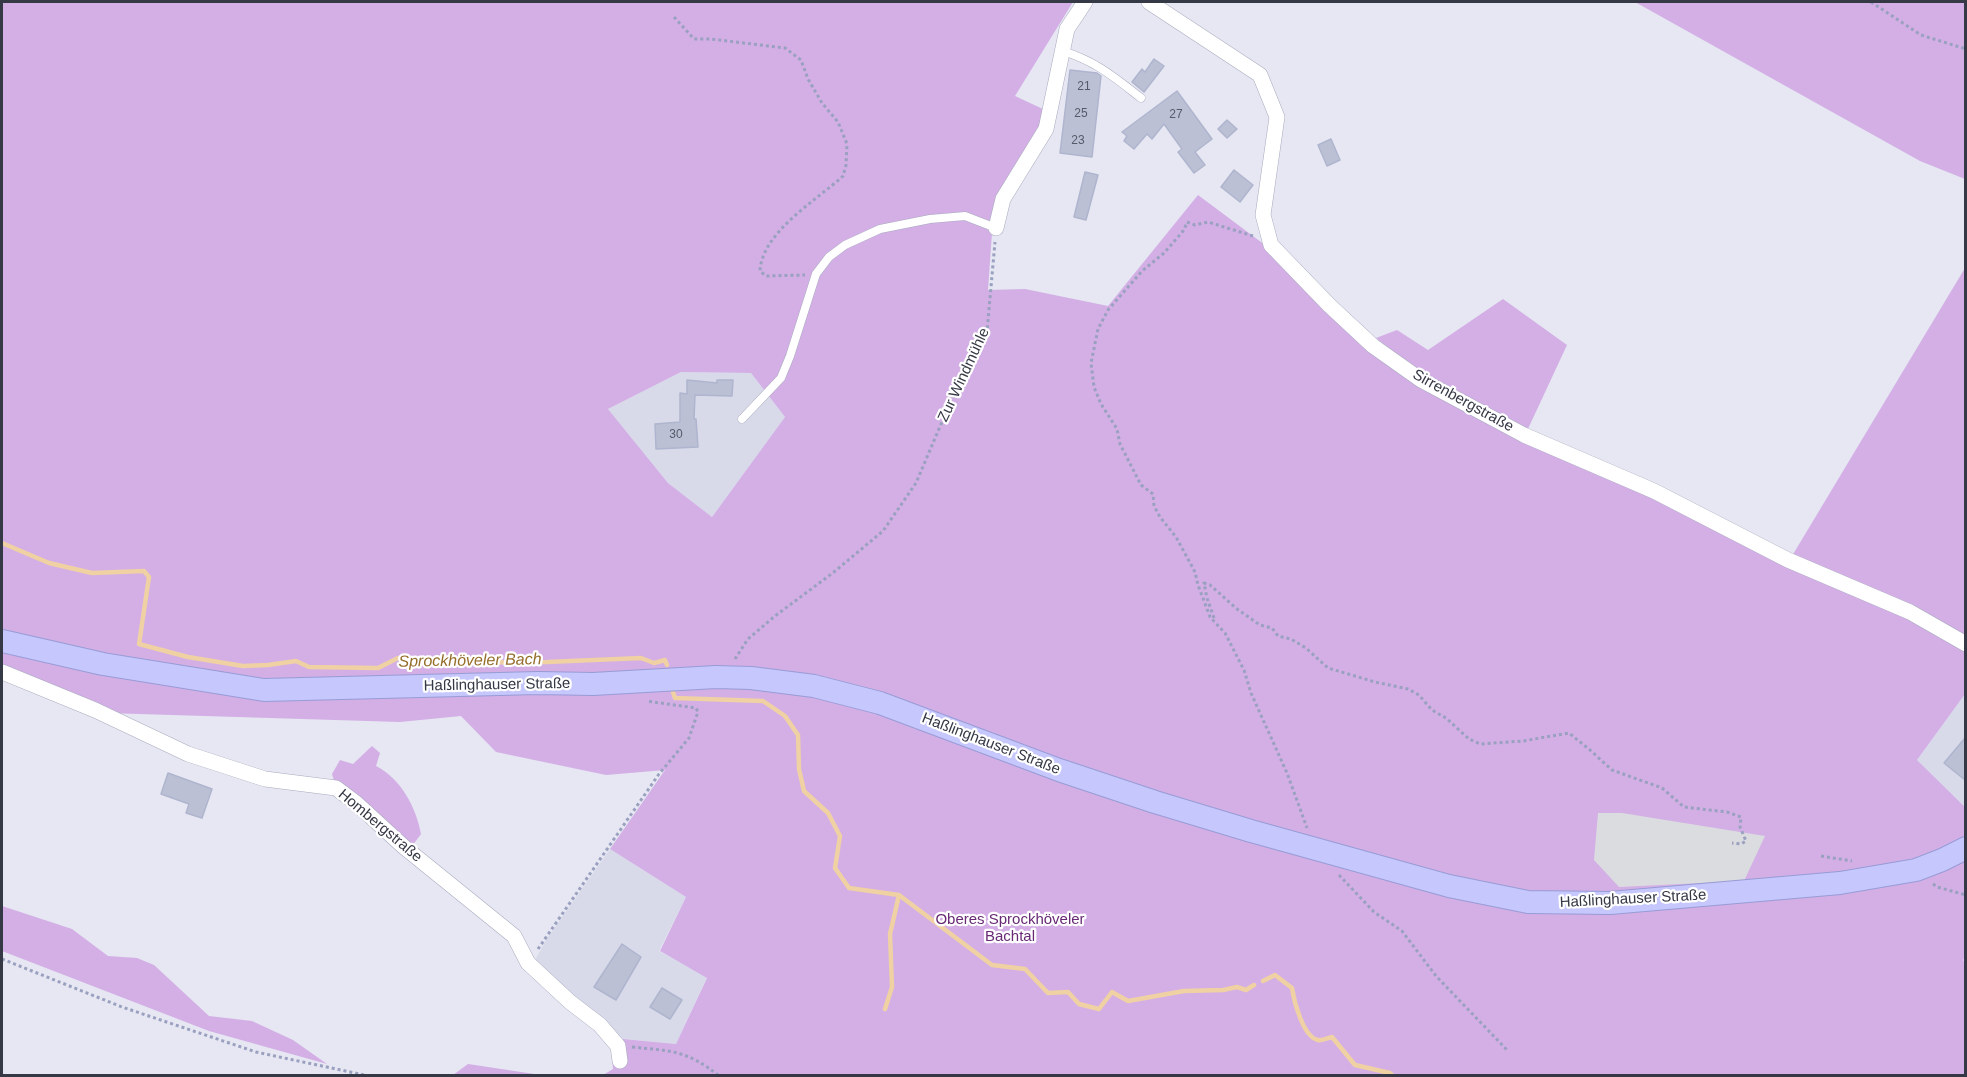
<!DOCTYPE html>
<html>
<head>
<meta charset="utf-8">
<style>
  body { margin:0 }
  #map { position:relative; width:1967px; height:1077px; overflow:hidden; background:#e6e7f2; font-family:Helvetica,sans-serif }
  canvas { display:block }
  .frame { position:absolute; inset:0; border:3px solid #353845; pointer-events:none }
</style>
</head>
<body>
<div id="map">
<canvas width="1967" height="1077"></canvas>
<div class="frame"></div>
</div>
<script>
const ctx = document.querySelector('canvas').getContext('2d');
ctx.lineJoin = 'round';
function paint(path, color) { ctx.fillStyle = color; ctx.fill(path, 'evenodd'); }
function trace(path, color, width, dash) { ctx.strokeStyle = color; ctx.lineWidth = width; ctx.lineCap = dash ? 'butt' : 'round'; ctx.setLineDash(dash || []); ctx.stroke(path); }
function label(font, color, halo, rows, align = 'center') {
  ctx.font = font + ' Helvetica,sans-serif'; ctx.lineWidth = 4.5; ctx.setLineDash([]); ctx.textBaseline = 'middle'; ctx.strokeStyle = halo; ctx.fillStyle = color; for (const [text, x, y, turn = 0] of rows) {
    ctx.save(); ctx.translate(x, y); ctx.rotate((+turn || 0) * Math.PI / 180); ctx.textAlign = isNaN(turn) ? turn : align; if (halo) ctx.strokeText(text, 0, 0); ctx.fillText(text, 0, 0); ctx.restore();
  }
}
paint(new Path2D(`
  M 681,372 L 751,373 L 785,417 L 712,517 L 668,483 L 608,409 Z
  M 1965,694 L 1965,807 L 1917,760 Z
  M 610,849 L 686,897 L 659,951 L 707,977 L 676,1044 L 623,1039 L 533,964 L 546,940 Z`), '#d8daea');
paint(new Path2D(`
  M 2,2 L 1073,2 L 1015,96 L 1045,110 L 1043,126 L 994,204 L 988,290 L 1025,289 L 1108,306 L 1198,195 L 1269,248 L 1420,382 L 1912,618 L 1965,649 L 1965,694 L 1917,760 L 1965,807 L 1966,956 L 1963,960 L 1966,964 L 1965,1075 L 603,1075 L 613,1069 L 611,1044 L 623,1039 L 676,1044 L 707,978 L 660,951 L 686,897 L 610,849 L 665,770 L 606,775 L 496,752 L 461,716 L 400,722 L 107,713 L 2,680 ZM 681,372 L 751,373 L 785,417 L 712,517 L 668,483 L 608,409 Z
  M 1635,2 L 1965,2 L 1965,179 L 1920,161 Z
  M 1965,268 L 1965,639 L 1792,556 Z
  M 1503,299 L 1567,345 L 1527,431 L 1423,376 L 1376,338 L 1397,330 L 1428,350 Z
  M 372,746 L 380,753 L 376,766 C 401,779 416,807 421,834 L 410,849 L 335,784 L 332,774 L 340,760 L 353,764 Z
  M 2,906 L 72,929 L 108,956 L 137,958 L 154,965 L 209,1016 L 252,1021 L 293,1040 L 327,1064 L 209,1031 L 2,951 Z
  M 468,1064 L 541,1075 L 453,1075 Z`), '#d3afe6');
paint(new Path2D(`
  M 1598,813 L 1622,813 L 1765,836 L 1744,881 L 1619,887 L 1594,860 Z`), '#dbdce0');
trace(new Path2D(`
  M 2,543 L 49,563 L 92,573 L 144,571 L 149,577 L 139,644 L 188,657 L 243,666 L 268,665 L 296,661 L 309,667 L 378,668 L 398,658 L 409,663 L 547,662 L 641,658 L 654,663 L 665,660 L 667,665
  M 673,692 L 675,698 L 763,701 L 785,716 L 798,735 L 799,769 L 804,791 L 828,813 L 840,836 L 835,868 L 849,888 L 899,895 L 992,965 L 1025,969 L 1048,993 L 1068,992 L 1079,1004 L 1099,1009 L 1112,992 L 1128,1001 L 1184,991 L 1223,990 L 1237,987 L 1246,990 L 1254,985
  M 1263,981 L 1275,975 L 1292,988 C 1294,1001 1303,1037 1318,1040 C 1322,1041 1328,1038 1332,1037 L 1355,1065 L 1390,1073 L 1393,1076
  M 885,1009 L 892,987 L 890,934 L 899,895`), '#efd1a3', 4.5);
const building = new Path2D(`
  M 1154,59 L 1164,66 L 1144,92 L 1132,82 L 1142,69 L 1145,72 Z
  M 1070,70 L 1097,73 L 1101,76 L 1092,157 L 1060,153 Z
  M 1177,91 L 1212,139 L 1195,152 L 1205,165 L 1194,173 L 1178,152 L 1182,149 L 1164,124 L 1152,139 L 1147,134 L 1134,149 L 1124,141 L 1127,136 L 1122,132 Z
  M 1227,120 L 1237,129 L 1227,138 L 1218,129 Z
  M 1331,139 L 1340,160 L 1327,166 L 1318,145 Z
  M 1234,170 L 1253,185 L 1240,202 L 1221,187 Z
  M 1085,172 L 1098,175 L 1086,220 L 1074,217 Z
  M 687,380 L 717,383 L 717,380 L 733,380 L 732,396 L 695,395 L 694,419 L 696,419 L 698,447 L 656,449 L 655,424 L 680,422 L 680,393 L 687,394 Z
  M 1965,738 L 1965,780 L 1944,763 Z
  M 168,773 L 212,789 L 202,818 L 186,813 L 189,804 L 161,794 Z
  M 622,944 L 641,957 L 616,1000 L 594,987 Z
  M 662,988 L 682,1000 L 670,1019 L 650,1007 Z`);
paint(building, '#bbc0d4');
trace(building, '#afb5ce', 1.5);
const service = new Path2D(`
  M 1063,51 C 1097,62 1114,77 1141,98
  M 742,419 L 781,378 L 790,356 L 816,274 L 829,257 L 845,245 L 880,229 L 930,219 L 965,216 L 996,228`);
const minor = new Path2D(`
  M 1149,2 L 1260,75 L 1277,117 L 1263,215 L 1271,245 L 1329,305 L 1373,346 L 1421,380 L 1524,435 L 1654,491 L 1788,560 L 1910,612 L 1966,644
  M 996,228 L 1003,199 L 1046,129 L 1067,29 L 1085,2
  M 2,672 L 95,710 L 188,754 L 265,779 L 336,788 L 356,803 L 404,847 L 514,936 L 528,963 L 570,1002 L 600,1025 L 618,1046 L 620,1061`);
const secondary = new Path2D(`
  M 2,641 L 103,664 L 264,690 L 538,683 L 593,684 L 716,677 L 751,678 L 814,686 L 880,703 L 1059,770 L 1155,802 L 1251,831 L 1449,886 L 1528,902 L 1610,903 L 1840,883 L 1916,870 L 1942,860 L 1966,848`);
trace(service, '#a8abbe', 9);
trace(minor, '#a8abbe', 16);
trace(secondary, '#989cd5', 24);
trace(new Path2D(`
  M 1871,2 L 1921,35 L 1966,49
  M 674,17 L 694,39 L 711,39 L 785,48 L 801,60 L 808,79 L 822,103 L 838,122 L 847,144 L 846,165 L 843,176 C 817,200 762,232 760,271 L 766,276 L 805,275
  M 1253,236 L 1208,222 L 1195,225 L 1187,222 L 1184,230 L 1164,253 L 1142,271 L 1108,310 L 1098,329 L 1091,363 L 1094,387 L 1101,404 L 1117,429 L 1120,444 L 1141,485 L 1153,494 L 1154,506 L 1160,517 L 1176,537 L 1195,572 L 1198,585 L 1210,617 L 1225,633 L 1244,670 L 1251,693 L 1287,773 L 1307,828
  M 1214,618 L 1207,598 L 1204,583 L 1210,585 L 1237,609 L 1260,625 L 1272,628 L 1278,636 L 1291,639 L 1306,648 L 1328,668 L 1375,682 L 1408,689 L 1419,695 L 1432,710 L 1446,718 L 1469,739 L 1480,744 L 1523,741 L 1569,733 L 1590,750 L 1612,770 L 1662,788 L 1684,807 L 1727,812 L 1741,817 L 1740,827 L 1746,841 L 1741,844 L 1732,843
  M 735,659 L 748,639 L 775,616 L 834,572 L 883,531 L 916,483 L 947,410 L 987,332 L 995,242
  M 1821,856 L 1852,861
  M 1339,875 L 1374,912 L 1402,931 L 1436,976 L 1508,1051
  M 1933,884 L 1937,887 L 1966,895
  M 538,949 L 659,774 L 689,738 L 698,712 L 696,708 L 646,701
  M 2,959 L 122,1007 L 256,1052 L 369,1076
  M 632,1047 C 671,1051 687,1050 719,1076`), '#9aa0bf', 3, [3, 3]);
trace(service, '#fff', 8);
trace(minor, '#fff', 15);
trace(secondary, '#c5c7fd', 22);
label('12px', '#565a69', null, [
  ["21",1084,87],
  ["25",1081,114],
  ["27",1176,115],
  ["23",1078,141],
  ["30",676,435]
]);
label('15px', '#353845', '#fff', [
  ["Zur Windmühle",964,375,-65],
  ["Sirrenbergstraße",1463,401,29],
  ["Haßlinghauser Straße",497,685,-1],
  ["Haßlinghauser Straße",991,744,21],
  ["Hombergstraße",380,826,40],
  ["Haßlinghauser Straße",1633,899,-3]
]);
label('15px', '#682a75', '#fff', [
  ["Oberes Sprockhöveler",1010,920],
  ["Bachtal",1010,937]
]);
label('italic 16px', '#966e2c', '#fff', [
  ["Sprockhöveler Bach",470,661,-1]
]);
</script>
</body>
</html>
